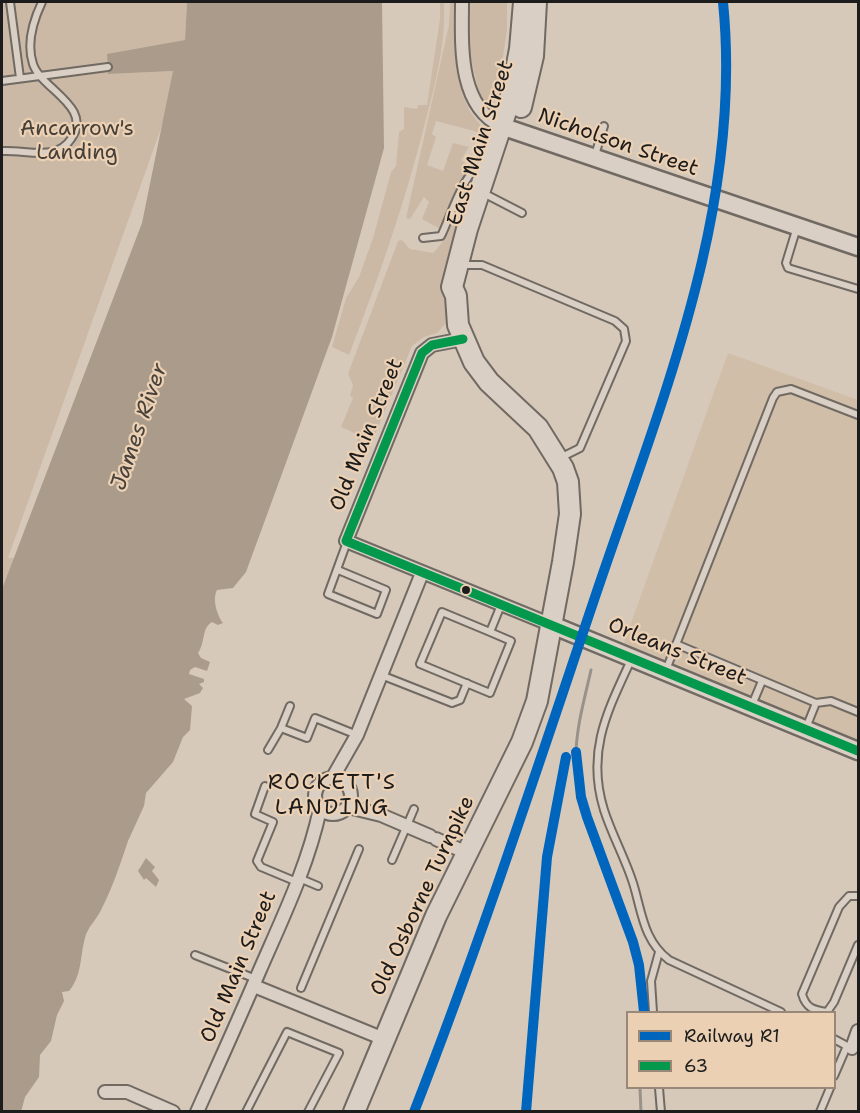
<!DOCTYPE html>
<html>
<head>
<meta charset="utf-8">
<style>
  body { margin:0 }
  #map { position:relative; width:860px; height:1113px; overflow:hidden; background:#d7c9ba; font-family:"Shantell Sans",sans-serif }
  canvas { display:block }
  .frame { position:absolute; inset:0; border:3px solid #1c1c1c; pointer-events:none }
  .legend { position:absolute; left:626px; top:1011px; width:210px; height:78px; box-sizing:border-box; background:#ecd0b3; border:2px solid #987; margin:0; padding:8px 10px; list-style:none; font-size:18px; color:#1c1c1c }
  .legend li { display:flex; align-items:center; gap:12px; height:30px }
  .legend b { width:30px; border:2px solid #987 }
</style>
</head>
<body>
<div id="map">
<canvas width="860" height="1113"></canvas>
<div class="frame"></div>
<ul class="legend">
<li><b style="height:8px;background:#0065bd"></b>Railway R1</li>
<li><b style="height:8px;background:#03984c"></b>63</li>
</ul>
</div>
<script>
const ctx = document.querySelector('canvas').getContext('2d');
ctx.lineJoin = 'round';
function paint(path, color) { ctx.fillStyle = color; ctx.fill(path, 'evenodd'); }
function trace(path, color, width, dash) { ctx.strokeStyle = color; ctx.lineWidth = width; ctx.lineCap = dash ? 'butt' : 'round'; ctx.setLineDash(dash || []); ctx.stroke(path); }
function label(font, color, halo, rows, align = 'center') {
  ctx.font = font + ' "Shantell Sans",sans-serif'; ctx.lineWidth = 4.5; ctx.setLineDash([]); ctx.textBaseline = 'middle'; ctx.strokeStyle = halo; ctx.fillStyle = color; for (const [text, x, y, turn = 0] of rows) {
    ctx.save(); ctx.translate(x, y); ctx.rotate((+turn || 0) * Math.PI / 180); ctx.textAlign = isNaN(turn) ? turn : align; if (halo) ctx.strokeText(text, 0, 0); ctx.fillText(text, 0, 0); ctx.restore();
  }
}
paint(new Path2D(`
  M 728,353 L 858,400 L 858,744 L 622,648 Z`), '#d1bea9');
paint(new Path2D(`
  M 2,2 L 187,2 L 185,40 L 107,55 L 108,74 L 173,71 L 165,117 L 8,558 L 14,558 L 2,589 Z
  M 440,2 L 444,2 C 446,41 436,82 426,119 C 406,200 379,277 349,355 L 332,347 L 346,298 L 359,277 L 373,238 L 391,172 L 396,166 L 399,132 L 404,129 L 404,107 L 417,109 L 418,105 L 427,105 L 440,19 Z
  M 450,2 L 456,2 C 458,38 452,72 468,107 C 473,119 485,125 484,138 L 476,138 L 478,132 L 436,121 L 432,134 L 436,137 L 427,165 L 443,171 L 453,143 L 469,147 L 461,160 L 467,165 L 440,229 L 422,219 L 429,202 L 424,197 L 410,219 L 406,218 L 449,25 Z
  M 467,2 L 507,2 L 507,30 L 497,96 L 493,99 L 495,103 L 484,102 L 480,97 L 468,46 Z
  M 475,173 L 446,275 L 446,323 L 437,333 L 424,337 L 412,346 L 369,449 L 365,451 L 355,447 L 359,435 L 341,427 L 353,398 L 350,396 L 353,385 L 348,374 L 398,241 L 402,240 L 410,249 L 433,253 C 455,233 458,198 475,173 Z`), '#cbb9a6');
paint(new Path2D(`
  M 187,2 L 382,2 L 384,148 L 332,337 L 246,572 L 233,588 L 217,590 C 212,599 217,615 223,623 L 218,625 L 212,622 C 201,629 206,641 198,653 L 201,658 L 210,662 L 207,671 L 195,667 L 190,670 L 189,674 L 204,679 L 204,682 L 199,684 L 203,688 L 200,693 L 184,699 L 192,706 L 190,730 L 183,737 L 173,762 L 146,793 L 144,806 L 128,841 C 120,865 112,889 101,910 C 97,919 87,928 85,938 C 80,956 82,976 69,991 L 62,992 L 64,1001 L 57,1015 L 51,1041 L 40,1055 L 39,1077 L 25,1097 L 21,1112 L 2,1111 L 2,589 L 142,223 L 173,71 L 108,74 L 107,54 L 185,40 Z
  M 146,858 L 155,867 L 152,871 L 159,880 L 156,887 L 146,878 L 144,880 L 138,871 Z`), '#aa9b8a');
const lane = new Path2D(`
  M 10,2 L 20,78
  M 2,81 L 108,67
  M 2,151 C 18,150 37,155 52,152 C 60,150 67,145 71,139 C 94,107 41,89 33,64 C 26,43 33,21 42,2
  M 595,155 L 604,126
  M 489,196 L 522,213
  M 797,227 L 786,263 L 788,268 L 858,289
  M 423,238 L 441,236 C 451,216 464,169 485,162
  M 467,265 L 482,265 L 615,321 L 624,329 L 626,341 L 580,448 L 560,458
  M 338,570 L 386,590 L 377,614 L 328,594 L 347,542
  M 490,632 L 511,641 L 490,693 L 420,664 L 442,612 L 490,632 L 501,605
  M 676,644 L 816,703 L 831,701 L 858,712
  M 631,660 C 607,712 586,752 604,810 C 612,835 625,858 633,883 C 642,912 643,940 669,960 L 781,1012
  M 666,670 L 773,398 L 777,392 L 791,389 L 858,415
  M 381,675 L 452,703 L 460,700 L 467,683
  M 752,705 L 762,681
  M 290,706 L 281,728 L 307,738 L 315,718 L 357,735
  M 806,728 L 816,703
  M 268,750 L 281,728
  M 265,786 L 255,814 L 273,822 L 257,861 L 261,867 L 297,882
  M 392,860 L 414,809
  M 299,878 L 318,886
  M 858,896 L 849,896 L 839,907 L 802,994 C 806,1008 813,1010 827,1012 L 834,1002 L 858,945
  M 195,955 L 256,979
  M 301,988 L 359,849
  M 653,1012 L 651,981 L 659,952
  M 834,1039 L 847,1046 L 834,1076
  M 659,1088 L 661,1112
  M 246,1112 L 287,1032 L 339,1053 L 308,1112
  M 820,1112 L 830,1088`);
const street = new Path2D(`
  M 462,2 C 462,43 457,105 501,126
  M 463,339 L 432,345 L 422,353 L 346,541 L 552,625
  M 333,777 L 357,735 L 422,573
  M315 796a18 18 0 1 1 36 0a18 18 0 1 1-36 0Z
  M 348,807 L 381,815 L 430,836
  M 436,839 L 467,853
  M 254,986 L 384,1039
  M 852,1048 L 858,1031
  M 105,1092 L 127,1092 L 173,1112
  M 197,1112 C 218,1065 239,1019 259,972 C 282,919 308,866 320,809`);
const secondary = new Path2D(`
  M 501,126 L 858,247
  M 552,625 L 858,751`);
const primary = new Path2D(`
  M 521,107 L 533,56 L 536,2
  M 354,1112 L 436,916 L 522,742 L 537,701 L 563,562 L 570,514 L 568,482 L 563,468 L 538,428 L 489,382 L 474,362 L 458,325 L 456,296 L 452,287 L 467,229 L 511,96 L 520,49 L 524,2`);
trace(lane, '#706a63', 10);
trace(street, '#706a63', 16);
trace(secondary, '#706a63', 21);
trace(primary, '#706a63', 24);
trace(lane, '#d9cfc4', 6);
trace(street, '#d9cfc4', 12);
trace(secondary, '#d9cfc4', 16);
trace(primary, '#d9cfc4', 20);
trace(new Path2D(`
  M 591,670 C 585,697 577,724 576,752 C 575,819 615,881 633,945 C 640,967 642,989 644,1012
  M 640,1088 L 641,1112`), '#99928a', 3);
trace(new Path2D(`
  M 463,339 L 432,345 L 422,353 L 346,541 L 858,751`), '#03984c', 9);
trace(new Path2D(`
  M 576,752 L 581,797 L 587,817 L 633,942 L 639,965 L 644,1012
  M 414,1112 C 480,943 536,772 594,600 C 659,406 744,210 723,2
  M 526,1112 L 547,857 L 566,757`), '#0065bd', 10);
for (const [x, y, r, color] of [
  [466,590,5,"#1c1c1c"]
]) { const dot = new Path2D(); dot.arc(x, y, r, 0, 2 * Math.PI); ctx.fillStyle = color; ctx.fill(dot); trace(dot, '#ecd0b3', 2); }
label('21px', '#46403a', '#ecd0b3', [
  ["Ancarrow's",77,130],
  ["Landing",77,154]
]);
label('21px', '#1c1c1c', '#ecd0b3', [
  ["East Main Street",481,143,-72],
  ["Nicholson Street",618,143,19],
  ["Old Main Street",367,435,-68],
  ["Orleans Street",677,652,22],
  ["Old Osborne Turnpike",423,896,-65],
  ["Old Main Street",239,967,-67]
]);
label('italic 22px', '#47413c', '#ecd0b3', [
  ["James River",140,427,-71]
]);
ctx.letterSpacing = '1.5px';
label('22px', '#1c1c1c', '#ecd0b3', [
  ["ROCKETT'S",332,783],
  ["LANDING",332,808]
]);
ctx.letterSpacing = '0px';
</script>
</body>
</html>
